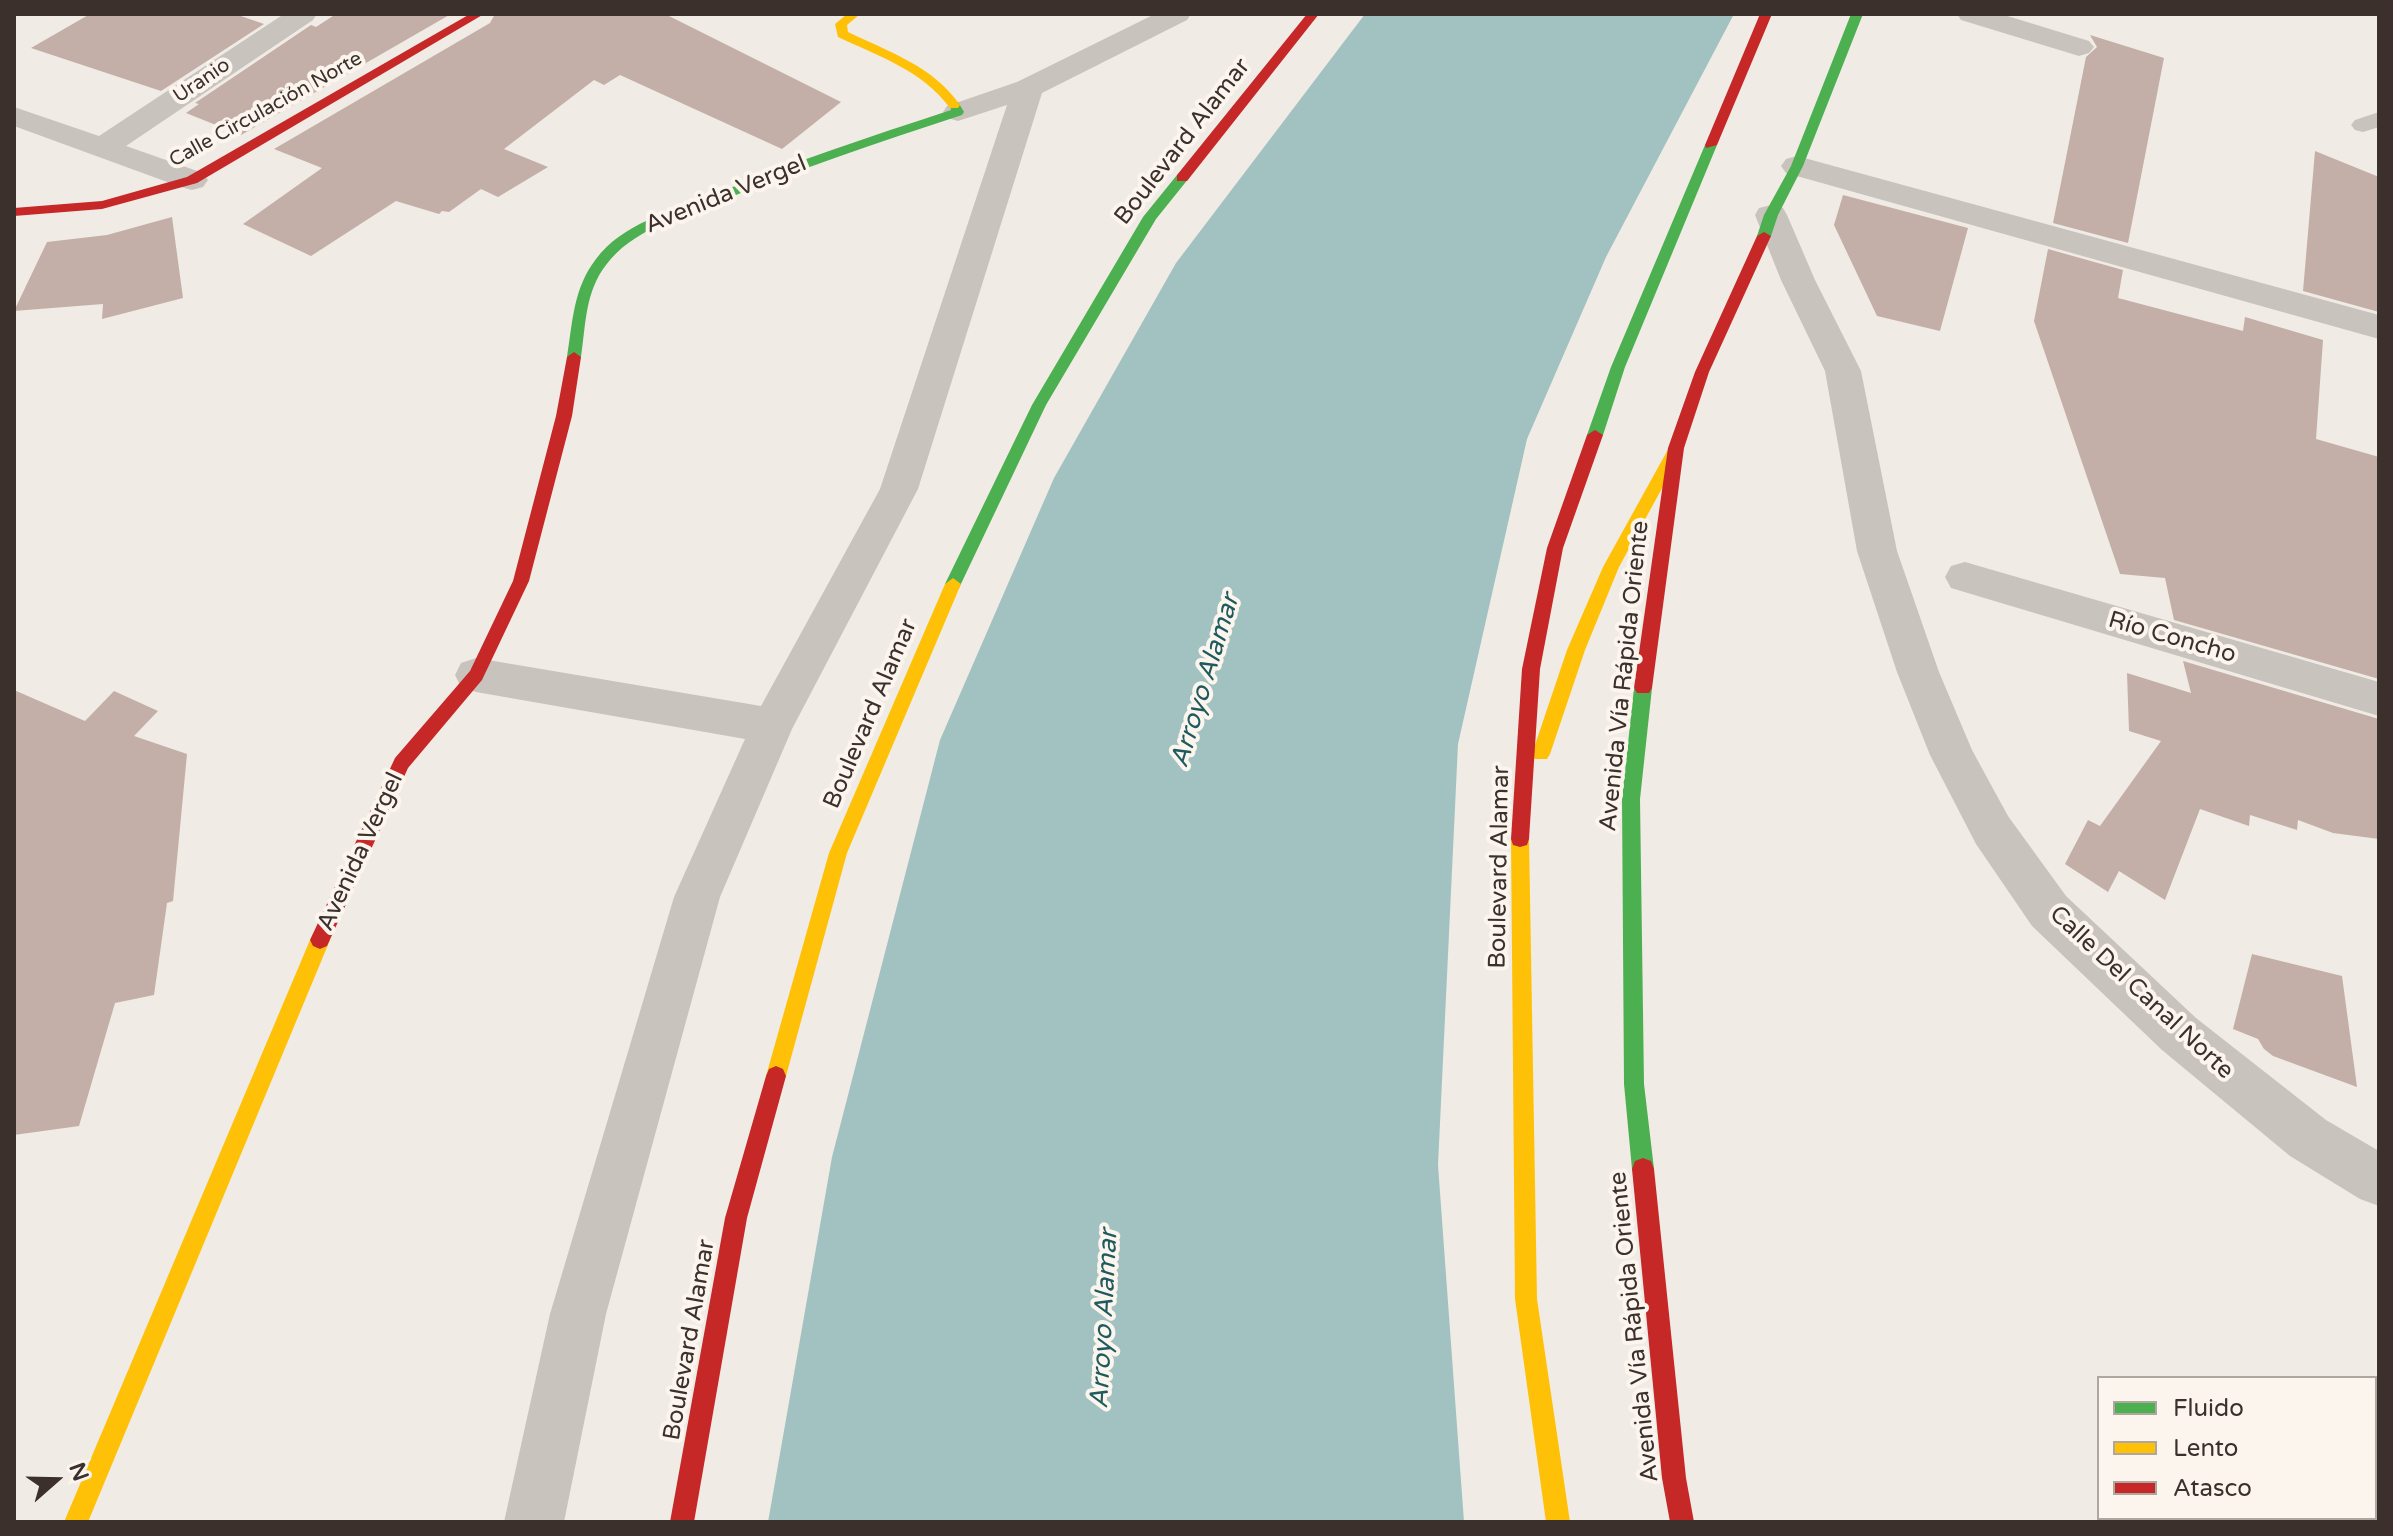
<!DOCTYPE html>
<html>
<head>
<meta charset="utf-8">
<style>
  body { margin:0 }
  #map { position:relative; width:2393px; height:1536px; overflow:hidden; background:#f0ebe5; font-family:"Varela Round",sans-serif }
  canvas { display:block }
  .frame { position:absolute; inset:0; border:16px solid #3b302b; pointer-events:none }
  .legend { position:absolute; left:2097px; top:1376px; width:280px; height:144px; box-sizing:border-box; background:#fbf5ee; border:2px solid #aea6a0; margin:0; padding:10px 14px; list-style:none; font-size:24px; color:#3b302b }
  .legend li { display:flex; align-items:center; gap:16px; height:40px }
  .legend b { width:40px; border:2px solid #aea6a0 }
  .north { position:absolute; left:16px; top:1440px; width:80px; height:80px; -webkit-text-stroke:6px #fbf5ee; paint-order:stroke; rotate:70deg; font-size:22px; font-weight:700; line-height:32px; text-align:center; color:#3b302b }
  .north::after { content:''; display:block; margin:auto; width:28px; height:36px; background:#3b302b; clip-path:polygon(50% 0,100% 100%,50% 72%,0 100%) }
</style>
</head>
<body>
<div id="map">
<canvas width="2393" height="1536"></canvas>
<div class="frame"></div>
<ul class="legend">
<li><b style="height:10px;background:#4caf50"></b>Fluido</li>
<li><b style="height:10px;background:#ffc107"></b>Lento</li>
<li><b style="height:10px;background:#c62828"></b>Atasco</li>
</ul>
<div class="north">N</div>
</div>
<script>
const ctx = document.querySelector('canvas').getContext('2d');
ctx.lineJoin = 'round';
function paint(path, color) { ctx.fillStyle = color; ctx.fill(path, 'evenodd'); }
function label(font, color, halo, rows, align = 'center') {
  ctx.font = font + ' "Varela Round",sans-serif'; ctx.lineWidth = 8; ctx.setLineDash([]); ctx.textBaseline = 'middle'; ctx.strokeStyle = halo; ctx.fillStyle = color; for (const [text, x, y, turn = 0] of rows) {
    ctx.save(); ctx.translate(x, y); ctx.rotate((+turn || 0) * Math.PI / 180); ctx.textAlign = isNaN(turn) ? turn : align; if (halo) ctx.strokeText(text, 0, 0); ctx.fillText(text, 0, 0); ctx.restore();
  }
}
paint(new Path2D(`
  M 1365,14 L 1734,14 L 1606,257 L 1527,439 L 1458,744 L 1438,1165 L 1464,1522 L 768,1522 L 832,1157 L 940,740 L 1054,478 L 1176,263 Z`), '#a1c2c1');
paint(new Path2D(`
  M 90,14 L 235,14 L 264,24 L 161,91 L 31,48 Z
  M 336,14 L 451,14 L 241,135 L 186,113 L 199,104 L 195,103 L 311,25 L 316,27 Z
  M 495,14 L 665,14 L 841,102 L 782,149 L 620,75 L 604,85 L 594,80 L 504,149 L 548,167 L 498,197 L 481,189 L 449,212 L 442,211 L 439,214 L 396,201 L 311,256 L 243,224 L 322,168 L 274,149 L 490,23 Z
  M 2090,35 L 2164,58 L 2128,243 L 2053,223 L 2086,57 L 2097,47 Z
  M 2315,151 L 2379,177 L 2379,312 L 2303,291 Z
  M 1843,195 L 1968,228 L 1940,331 L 1877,316 L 1834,225 Z
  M 172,217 L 183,298 L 102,319 L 103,304 L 14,311 L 47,242 L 107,235 Z
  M 2048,249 L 2123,270 L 2118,298 L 2243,331 L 2245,317 L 2323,340 L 2316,439 L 2379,457 L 2379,679 L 2174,620 L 2165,578 L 2120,574 L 2034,321 Z
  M 2183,661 L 2379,719 L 2379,839 L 2333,833 L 2298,820 L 2297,830 L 2250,815 L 2249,826 L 2200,809 L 2165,900 L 2119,871 L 2108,892 L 2065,864 L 2088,820 L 2100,826 L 2161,741 L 2129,731 L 2127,673 L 2191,693 Z
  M 14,690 L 85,721 L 114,691 L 158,711 L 134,736 L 187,754 L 173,901 L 167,903 L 154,995 L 115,1003 L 79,1126 L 14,1135 Z
  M 2252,954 L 2342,976 L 2357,1087 L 2273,1056 L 2264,1049 L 2258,1039 L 2233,1029 Z`), '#c3afa7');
paint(new Path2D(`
  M 2379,112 L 2379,127 L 2363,132 L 2355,130 L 2351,125 L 2355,120 Z`), '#c9c3be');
paint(new Path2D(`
  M 284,14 L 317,14 L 313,20 L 126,146 L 203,173 L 208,180 L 203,187 L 192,190 L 181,187 L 14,126 L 14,107 L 99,136 Z
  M 1155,14 L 1191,14 L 1187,20 L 1042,93 L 918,489 L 792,729 L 720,897 L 606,1314 L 564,1522 L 504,1522 L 550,1314 L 674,897 L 745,739 L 476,692 L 461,687 L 455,675 L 461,663 L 476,658 L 761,706 L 880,489 L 1007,105 L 958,121 L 947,118 L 943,112 L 947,106 L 1017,82 Z
  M 1957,14 L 2001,14 L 2089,41 L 2094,47 L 2089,53 L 2079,56 L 1961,20 Z
  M 1797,156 L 2379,315 L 2379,339 L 1786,173 L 1781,166 L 1786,159 Z
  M 1771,205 L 1783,208 L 1787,215 L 1815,280 L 1861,371 L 1897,551 L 1939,672 L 1972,750 L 2008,816 L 2066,896 L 2196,1018 L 2326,1120 L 2379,1151 L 2379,1206 L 2360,1199 L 2290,1156 L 2162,1050 L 2032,926 L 1976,844 L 1930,755 L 1897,672 L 1857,551 L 1825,371 L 1781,280 L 1755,215 L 1759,208 Z
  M 1965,562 L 2379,682 L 2379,716 L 1951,588 L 1945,577 L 1951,566 Z`), '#c9c3be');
paint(new Path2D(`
  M 1851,14 L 1863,14 L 1803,166 L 1778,215 L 1771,236 L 1764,240 L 1759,239 L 1757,236 L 1764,215 L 1791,166 Z
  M 950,102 L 958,102 L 964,112 L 962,115 C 879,142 797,170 716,203 C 678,218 632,230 606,265 C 585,292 586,324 581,357 L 574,362 L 569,360 L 567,357 C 573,321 573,289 596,259 C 622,224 669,212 708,197 C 787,164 869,137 951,110 Z
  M 1711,141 L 1717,145 L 1625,367 L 1603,435 L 1600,439 L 1590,439 L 1587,435 L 1611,367 L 1705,145 Z
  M 1182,174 L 1189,178 L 1156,219 L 1046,405 L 959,588 L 947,588 L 945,584 L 1032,405 L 1143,217 L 1177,175 Z
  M 1643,681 L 1649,683 L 1652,688 L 1640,799 L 1644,1084 L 1654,1169 L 1651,1177 L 1643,1180 L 1635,1177 L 1632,1169 L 1624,1084 L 1622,799 L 1634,688 L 1637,683 Z`), '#4caf50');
paint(new Path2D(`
  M 847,14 L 860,14 L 847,25 L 848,32 C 889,52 933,66 960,105 L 958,108 L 950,108 C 922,70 878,56 838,37 L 835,24 Z
  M 1676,443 L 1684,448 L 1619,567 L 1585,650 L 1550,754 L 1547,759 L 1535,759 L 1532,754 L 1567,650 L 1603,567 L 1671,444 Z
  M 953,578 L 961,584 L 847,853 L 786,1076 L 783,1083 L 776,1086 L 769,1083 L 766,1076 L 829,853 L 945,584 Z
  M 1520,831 L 1527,833 L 1529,839 L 1537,1299 L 1570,1522 L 1546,1522 L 1515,1299 L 1511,839 L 1513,833 Z
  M 320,931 L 327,934 L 330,940 L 88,1522 L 64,1522 L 310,940 L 313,934 Z`), '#ffc107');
paint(new Path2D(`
  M 470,14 L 484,14 L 197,183 L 102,209 L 14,216 L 14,208 L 102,201 L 187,177 Z
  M 1307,14 L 1319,14 L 1187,181 L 1177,181 L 1177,175 Z
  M 1760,14 L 1772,14 L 1717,145 L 1706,148 L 1705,145 Z
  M 1764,232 L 1771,236 L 1709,372 L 1684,448 L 1652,688 L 1649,693 L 1637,693 L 1634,688 L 1668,448 L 1695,372 L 1757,236 Z
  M 574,352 L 581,357 L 572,416 L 529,581 L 482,680 L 408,768 L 327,946 L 320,949 L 313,946 L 310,940 L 395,758 L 470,671 L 513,581 L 556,416 L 567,357 Z
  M 1595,430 L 1603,435 L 1563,548 L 1540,669 L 1529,839 L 1527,845 L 1520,847 L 1513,845 L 1511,839 L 1522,669 L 1547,548 L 1587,435 Z
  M 776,1066 L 783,1069 L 786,1076 L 747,1218 L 694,1522 L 670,1522 L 725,1218 L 766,1076 L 769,1069 Z
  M 1643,1158 L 1651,1161 L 1654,1169 L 1686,1478 L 1694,1522 L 1670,1522 L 1662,1478 L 1632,1169 L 1635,1161 Z`), '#c62828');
label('20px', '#3b302b', '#fbf5ee', [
  ["Uranio",202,81,-34],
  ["Calle Circulación Norte",266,110,-29]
]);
label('24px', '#3b302b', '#fbf5ee', [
  ["Boulevard Alamar",1183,142,-52],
  ["Avenida Vergel",726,195,-22],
  ["Río Concho",2172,638,16],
  ["Avenida Vía Rápida Oriente",1625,676,-84],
  ["Boulevard Alamar",871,714,-67],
  ["Avenida Vergel",361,852,-65],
  ["Boulevard Alamar",1500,867,-89],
  ["Calle Del Canal Norte",2141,993,43],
  ["Avenida Vía Rápida Oriente",1635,1327,-96],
  ["Boulevard Alamar",690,1340,-80]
]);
label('italic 26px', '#1f5a5e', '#fbf5ee', [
  ["Arroyo Alamar",1206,681,-73],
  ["Arroyo Alamar",1105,1319,-87]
]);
</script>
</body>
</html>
